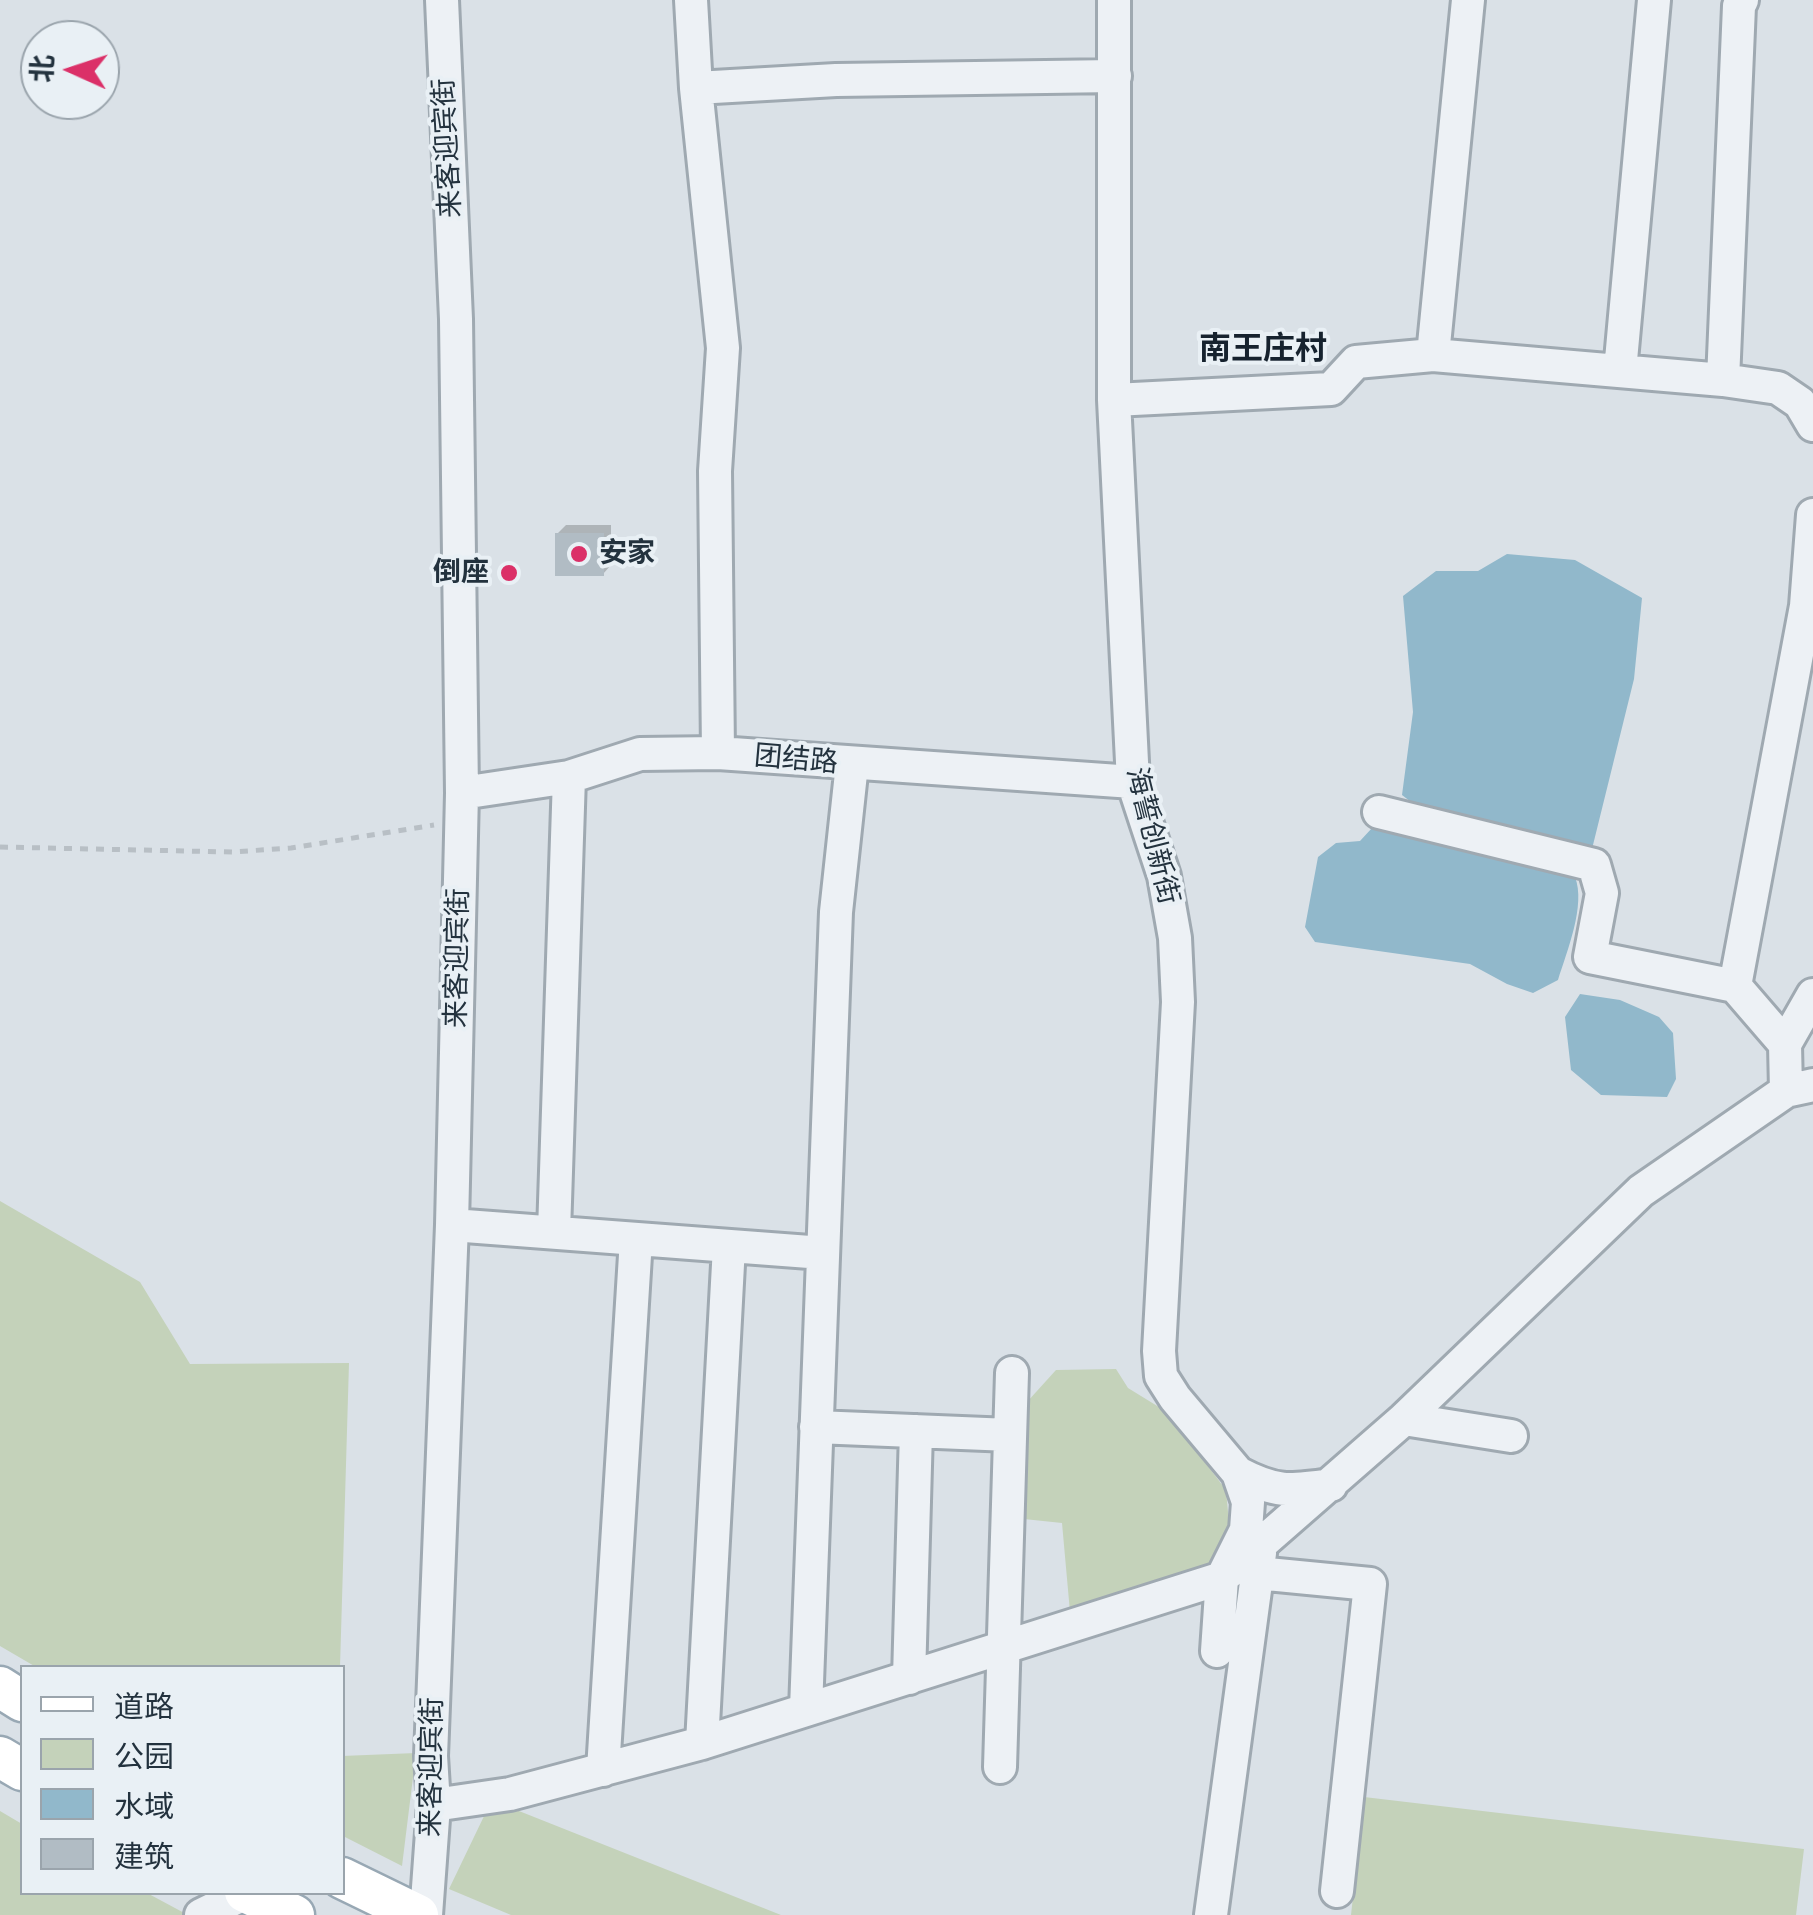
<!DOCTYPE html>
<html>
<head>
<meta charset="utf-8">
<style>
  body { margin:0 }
  #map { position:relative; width:1813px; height:1915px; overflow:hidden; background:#dae1e7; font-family:"PT Sans Narrow","Noto Sans SC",sans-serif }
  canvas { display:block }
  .legend { position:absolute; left:20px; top:1665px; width:325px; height:230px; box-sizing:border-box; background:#e9f0f5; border:2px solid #9aa4ac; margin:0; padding:12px 18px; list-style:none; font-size:30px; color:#23323e }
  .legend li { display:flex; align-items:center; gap:20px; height:50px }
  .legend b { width:50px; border:2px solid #9aa4ac }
  .north { position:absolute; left:20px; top:20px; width:100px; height:100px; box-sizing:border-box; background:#e9f0f5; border:2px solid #9aa4ac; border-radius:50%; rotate:273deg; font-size:28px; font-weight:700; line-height:40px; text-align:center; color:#23323e }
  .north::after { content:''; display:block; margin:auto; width:35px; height:45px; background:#db3068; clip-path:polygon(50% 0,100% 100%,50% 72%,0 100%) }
</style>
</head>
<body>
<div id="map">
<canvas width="1813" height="1915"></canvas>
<ul class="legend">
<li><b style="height:12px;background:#fff"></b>道路</li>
<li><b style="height:28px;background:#c4d2ba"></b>公园</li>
<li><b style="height:28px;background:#91b8cb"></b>水域</li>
<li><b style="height:28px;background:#b1bcc4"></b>建筑</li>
</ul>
<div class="north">北</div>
</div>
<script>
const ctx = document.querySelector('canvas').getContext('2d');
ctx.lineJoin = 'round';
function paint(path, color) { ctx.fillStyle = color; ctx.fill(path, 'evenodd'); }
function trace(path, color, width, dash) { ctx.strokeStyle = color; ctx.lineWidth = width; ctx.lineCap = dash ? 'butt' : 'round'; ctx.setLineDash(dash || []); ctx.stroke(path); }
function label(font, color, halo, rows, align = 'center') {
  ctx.font = font + ' "PT Sans Narrow","Noto Sans SC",sans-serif'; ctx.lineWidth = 8; ctx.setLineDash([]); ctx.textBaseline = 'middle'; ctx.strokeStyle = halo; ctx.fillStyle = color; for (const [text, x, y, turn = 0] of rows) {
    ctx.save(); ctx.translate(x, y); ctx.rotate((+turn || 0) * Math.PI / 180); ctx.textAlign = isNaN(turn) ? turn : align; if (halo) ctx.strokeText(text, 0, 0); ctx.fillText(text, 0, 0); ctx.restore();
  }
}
paint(new Path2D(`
  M 0,1201 L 140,1282 L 190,1364 L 349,1363 L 340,1667 L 36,1667 L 0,1646 Z
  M 1116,1369 L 1128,1388 L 1167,1412 L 1226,1490 L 1230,1534 L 1214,1563 L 1197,1573 L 1070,1612 L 1062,1523 L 1024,1519 L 1027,1402 L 1056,1370 Z
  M 416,1753 L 402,1866 L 343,1836 L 342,1756 Z
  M 1364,1797 L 1804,1849 L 1796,1915 L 1351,1915 Z
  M 0,1811 L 22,1824 L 22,1892 L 147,1893 L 188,1915 L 0,1915 Z
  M 519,1811 L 781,1915 L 511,1915 L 449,1889 L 486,1812 Z`), '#c4d2ba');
paint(new Path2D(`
  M 1507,554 L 1575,560 L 1642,598 L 1634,679 L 1592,849 L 1433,819 L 1402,795 L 1413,712 L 1403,596 L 1436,571 L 1478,571 Z
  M 1372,828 L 1575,877 C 1586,905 1567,951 1558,980 L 1533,993 L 1507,984 L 1470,964 L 1315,942 L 1305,927 L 1318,857 L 1336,843 L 1360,841 Z
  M 1580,994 L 1620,1000 L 1659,1017 L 1673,1033 L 1676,1079 L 1667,1097 L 1601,1095 L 1571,1070 L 1565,1017 Z`), '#91b8cb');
paint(new Path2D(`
  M 566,525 L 611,525 L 611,565 L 603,574 L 557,534 Z`), '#0003');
paint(new Path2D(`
  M 555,533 L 604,533 L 604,576 L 555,576 Z`), '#b1bcc4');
const minor = new Path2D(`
  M 691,0 L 696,88 L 723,348 L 715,471 L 718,753
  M 1114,0 L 1114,400 L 1133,782 L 1164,876 L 1175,938 L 1178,1002 L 1159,1351 L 1161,1376 L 1175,1398 L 1238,1473 L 1248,1502 L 1246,1530 L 1222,1578 L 1217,1651
  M 696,88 L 836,80 L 1115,76
  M 1433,355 L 1468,0
  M 1620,371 L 1654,0
  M 1723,380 L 1739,6 L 1742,0
  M 1114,400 L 1331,389 L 1356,362 L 1433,355 L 1723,380 L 1778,388 L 1800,403 L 1813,425
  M 462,793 L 569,777 L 640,754 L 718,753 L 1133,782
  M 1379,812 L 1594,865 L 1602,893 L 1590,957 L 1735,986
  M 1785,1044 L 1813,995
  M 1786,1091 L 1785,1044 L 1735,986 L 1806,606 L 1813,515
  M 452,1225 L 823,1253
  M 554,1232 L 569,777
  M 1404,1419 L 1511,1436
  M 816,1427 L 1010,1435
  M 1238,1473 C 1276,1493 1289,1491 1331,1485
  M 1257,1573 L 1370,1584 L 1337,1891
  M 909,1678 L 916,1431
  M 806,1709 L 836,912 L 852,764
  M 702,1743 L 729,1246
  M 1000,1767 L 1012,1373
  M 603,1770 L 636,1239
  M 434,1805 L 510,1794 L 702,1743 L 1222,1578 L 1404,1419 L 1641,1191 L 1786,1091 L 1813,1085
  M 201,1915 L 246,1893
  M 426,1915 L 434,1805 L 431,1756 L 452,1225 L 462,793 L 456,319 L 442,0
  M 1211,1915 L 1260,1553`);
const major = new Path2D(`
  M 0,1687 L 22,1701
  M 0,1757 L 22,1770
  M 342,1878 L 418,1915
  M 245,1892 L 294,1915`);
trace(minor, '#9fa9b1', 38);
trace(major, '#98a8b4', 45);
trace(new Path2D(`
  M 0,847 L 232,852 L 291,848 L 434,825`), '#b8bfc5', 5, [8, 8]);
trace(minor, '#edf1f5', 32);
trace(major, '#fff', 40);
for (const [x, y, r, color] of [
  [579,554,10,"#db3068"],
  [509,573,10,"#db3068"]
]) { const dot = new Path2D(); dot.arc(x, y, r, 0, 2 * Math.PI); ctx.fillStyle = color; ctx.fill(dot); trace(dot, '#e9f0f5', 4); }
label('28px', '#23323e', '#e9f0f5', [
  ["来客迎宾街",448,148,-93],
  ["团结路",796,760,5],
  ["海誓创新街",1152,836,76],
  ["来客迎宾街",458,958,-89],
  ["来客迎宾街",432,1767,-89]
]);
label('bold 28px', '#23323e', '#e9f0f5', [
  ["安家",599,554],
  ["倒座",489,573,"right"]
], 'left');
label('bold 32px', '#16222e', '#e9f0f5', [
  ["南王庄村",1263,350]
]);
</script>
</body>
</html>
